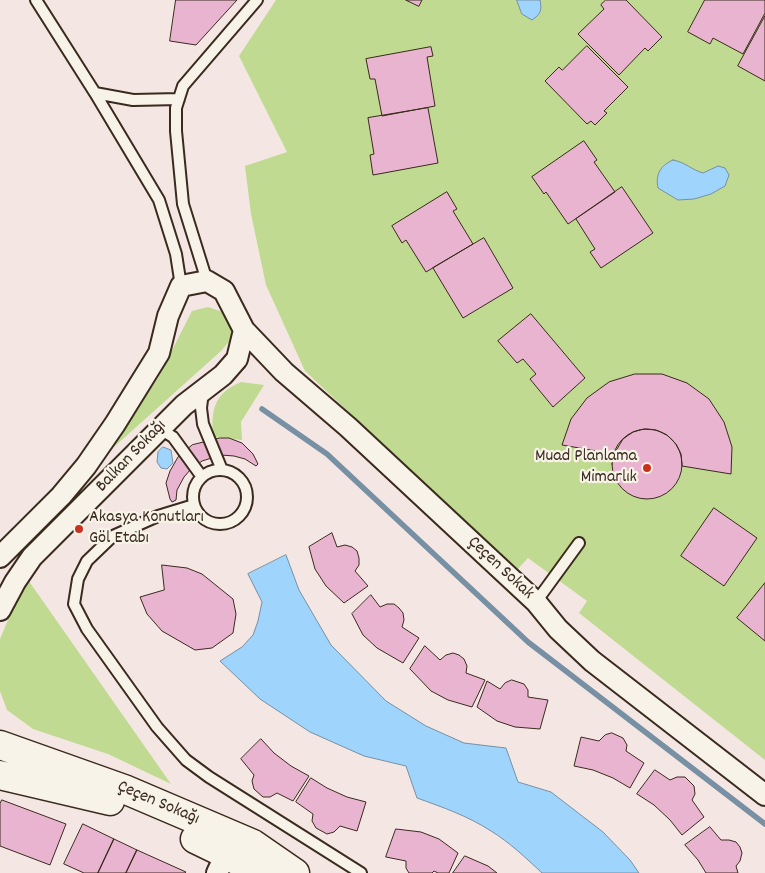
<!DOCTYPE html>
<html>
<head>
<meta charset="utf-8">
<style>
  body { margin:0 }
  canvas { display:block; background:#f4e6e3 }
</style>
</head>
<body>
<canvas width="765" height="873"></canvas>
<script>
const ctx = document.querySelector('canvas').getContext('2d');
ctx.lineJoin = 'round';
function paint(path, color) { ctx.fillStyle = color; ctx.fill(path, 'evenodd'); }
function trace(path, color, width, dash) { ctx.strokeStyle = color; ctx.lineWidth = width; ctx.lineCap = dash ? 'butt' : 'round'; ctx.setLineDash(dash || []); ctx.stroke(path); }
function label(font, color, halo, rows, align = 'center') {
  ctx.font = font + ' Dekko,sans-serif'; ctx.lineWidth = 4.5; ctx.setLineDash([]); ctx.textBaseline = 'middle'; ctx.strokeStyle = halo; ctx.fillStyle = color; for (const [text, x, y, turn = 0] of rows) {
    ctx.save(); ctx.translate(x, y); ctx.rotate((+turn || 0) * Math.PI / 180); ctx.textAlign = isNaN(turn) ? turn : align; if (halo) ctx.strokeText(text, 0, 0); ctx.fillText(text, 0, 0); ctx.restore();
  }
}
paint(new Path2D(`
  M 276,0 L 765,0 L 765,760 L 579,613 L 587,601 L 528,558 L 517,570 L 305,371 L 266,285 L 251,214 L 245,166 L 287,152 L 239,56 Z
  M 208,307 L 223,312 L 231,323 L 232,338 L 221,351 L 105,455 L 158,378 L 192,311 Z
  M 241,382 L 264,385 L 241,422 L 242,440 L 213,437 C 211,410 214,393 241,382 Z
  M 26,577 L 171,784 L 108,754 L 33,729 L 7,710 L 0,691 L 0,639 Z`), '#c1da91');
const water = new Path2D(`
  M 517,0 L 540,0 C 542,10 541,14 532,20 L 522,14 Z
  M 673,160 C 685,162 692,170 703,173 L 718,166 L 725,168 L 729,175 L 725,186 L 711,194 L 694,199 L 678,200 L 658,188 C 655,174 661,165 673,160 Z
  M 163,447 L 171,450 L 173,463 L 167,469 L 161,468 L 157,462 L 158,452 Z
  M 286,555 L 299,590 L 331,645 L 386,701 L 426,726 L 464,743 L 506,748 L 518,782 L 551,792 L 603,832 L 630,860 L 639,873 L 542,873 C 526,858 509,842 491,831 C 468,816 442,807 417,798 L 406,766 L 364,756 L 310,732 L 260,699 L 220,661 L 242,647 L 253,635 L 258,621 L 262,602 L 248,574 Z`);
paint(water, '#9fd4fd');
trace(water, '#7790a4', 1);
trace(new Path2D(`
  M 262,409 L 327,454 L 528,642 L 765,824`), '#7790a4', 5.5);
const building = new Path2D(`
  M 176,0 L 237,0 L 196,45 L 170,41 Z
  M 406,0 L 422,0 L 419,6 Z
  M 606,0 L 626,0 L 662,37 L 648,51 L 645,48 L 619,75 L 578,34 L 604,9 L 601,5 Z
  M 705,0 L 765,0 L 765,13 L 743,54 L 713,38 L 710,44 L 688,32 Z
  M 765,16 L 765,81 L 738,66 Z
  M 587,46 L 628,87 L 604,111 L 607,113 L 595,125 L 591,121 L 587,124 L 545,81 L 559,67 L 562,70 Z
  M 431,47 L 433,56 L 427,57 L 435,106 L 382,116 L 375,79 L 370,79 L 366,59 Z
  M 428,108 L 438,163 L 373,175 L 370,155 L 374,154 L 368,118 Z
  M 584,141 L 597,160 L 594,162 L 615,192 L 568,224 L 546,192 L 544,194 L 532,177 Z
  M 622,187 L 653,233 L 601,268 L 590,252 L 595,249 L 576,219 Z
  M 447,192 L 457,209 L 453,211 L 473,244 L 426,272 L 406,240 L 402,243 L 392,226 Z
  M 484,238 L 513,288 L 463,318 L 433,268 Z
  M 531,314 L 585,378 L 553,407 L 530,379 L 536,374 L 523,359 L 517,363 L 498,341 Z
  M 635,374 L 662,374 L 687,383 L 709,399 L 724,422 L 732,447 L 731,474 L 682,466 L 681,454 L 676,444 L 667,435 L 656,430 L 644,429 L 633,432 L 623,439 L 614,454 L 562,445 L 571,419 L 587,398 L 609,382 Z
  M612 464a35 35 0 1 1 70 0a35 35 0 1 1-70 0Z
  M 220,438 L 229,438 L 242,443 L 253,454 L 258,464 L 256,466 L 245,459 L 234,456 L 221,455 L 202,461 L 190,470 L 184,477 L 177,490 L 176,500 L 172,502 L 170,499 L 166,483 L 170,471 L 178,457 L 192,445 Z
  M 714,508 L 757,538 L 724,586 L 681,556 Z
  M 332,533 L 337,547 L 345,545 L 352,547 L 357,551 L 359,558 L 359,565 L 355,571 L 368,586 L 344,603 L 326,586 L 315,569 L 309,547 Z
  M 162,565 L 187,568 L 202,574 L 233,599 L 236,614 L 233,633 L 212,648 L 195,650 L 162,631 L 147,614 L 140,597 L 164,590 Z
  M 765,583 L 765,641 L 737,618 Z
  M 371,595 L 380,607 L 387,604 L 394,604 L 399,608 L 403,613 L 404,620 L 402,627 L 419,638 L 403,663 L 377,648 L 363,635 L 352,614 Z
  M 425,646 L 440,660 L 446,655 L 453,653 L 459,655 L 464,659 L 467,666 L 466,673 L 485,680 L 472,707 L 448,700 L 431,691 L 410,669 Z
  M 512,680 L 524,684 L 528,690 L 528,697 L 548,700 L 540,729 L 515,727 L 497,721 L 477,707 L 487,681 L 500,689 L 505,683 Z
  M 612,733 L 623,738 L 627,745 L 626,751 L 644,763 L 630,788 L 613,778 L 593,770 L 574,766 L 581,737 L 599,741 L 605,735 Z
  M 261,739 L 274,753 L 291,766 L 309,776 L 293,801 L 277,793 L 270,797 L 263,797 L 254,789 L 252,781 L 254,775 L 241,759 Z
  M 655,770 L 670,780 L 677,777 L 685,777 L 694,786 L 695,794 L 692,800 L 704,817 L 682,835 L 670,820 L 654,805 L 637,794 Z
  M 311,778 L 327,788 L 347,797 L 366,802 L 357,831 L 340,826 L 334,832 L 327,834 L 316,828 L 312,821 L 313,814 L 296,802 Z
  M 2,800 L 66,824 L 50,865 L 0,846 L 0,804 Z
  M 83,824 L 114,839 L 98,873 L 84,873 L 64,864 Z
  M 710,827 L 721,840 L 729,840 L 736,842 L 740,847 L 742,853 L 740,861 L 736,866 L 738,873 L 706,873 L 698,860 L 685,845 Z
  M 396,829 L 421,832 L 439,839 L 458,853 L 449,873 L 438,873 L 434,871 L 432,873 L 409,873 L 406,868 L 406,861 L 386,857 Z
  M 114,839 L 137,850 L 126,873 L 98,873 Z
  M 137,850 L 186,872 L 185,873 L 126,873 Z
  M 465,856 L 488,866 L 497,873 L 453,873 Z`);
paint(building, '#e9b4cf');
trace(building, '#3b2a1e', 1);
const lane = new Path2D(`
  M 36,0 L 95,93 L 159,200 L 176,254 L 181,286
  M 95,93 L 133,100 L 179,99
  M 207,281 L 183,204 L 176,131 L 176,108 L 183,86 L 257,0
  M 203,392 L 201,408 L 203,424 L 222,470
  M 160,429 L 173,437 L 202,477
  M193 497a27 27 0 1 1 54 0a27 27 0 1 1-54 0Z
  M 194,505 L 158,516 L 113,536 L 87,561 L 78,579 L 74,604 L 87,629 L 157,727 L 186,760 L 209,777 L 361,873
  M 536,602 L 579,543`);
const street = new Path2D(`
  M 0,557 L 61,496 L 86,466 L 115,424 L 159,353 L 168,316 L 181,286 L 207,281 L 224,291 L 244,330 L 284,372 L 348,427 L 536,602 L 558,629 L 592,661 L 765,795
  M 0,610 L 15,582 L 32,557 L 184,405 L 223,375 L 237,359 L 244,330
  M 217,873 L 226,854`);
const secondary = new Path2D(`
  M 0,745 L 124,789 L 253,844 L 295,873
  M 0,775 L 110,801
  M 195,839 L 226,854 L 258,873`);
trace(lane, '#3b2a1e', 14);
trace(street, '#3b2a1e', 24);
trace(secondary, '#3b2a1e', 31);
trace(lane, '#f7f3e8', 10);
trace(street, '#f7f3e8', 20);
trace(secondary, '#f7f3e8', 28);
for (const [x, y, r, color] of [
  [647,468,5,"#c8321e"],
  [79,529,5,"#c8321e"]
]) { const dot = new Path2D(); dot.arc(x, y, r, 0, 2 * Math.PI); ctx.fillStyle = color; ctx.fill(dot); trace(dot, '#f7f3e8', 2); }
label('18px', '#3b2a1e', '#f7f3e8', [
  ["Balkan Sokağı",132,457,-46],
  ["Çeçen Sokak",500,569,43],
  ["Çeçen Sokağı",158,804,23]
]);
label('18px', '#3b2a1e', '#f7f3e8', [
  ["Muad Planlama",637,458],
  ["Mimarlık",637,479],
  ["Akasya Konutları",89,519,"left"],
  ["Göl Etabı",89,540,"left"]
], 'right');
</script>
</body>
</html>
